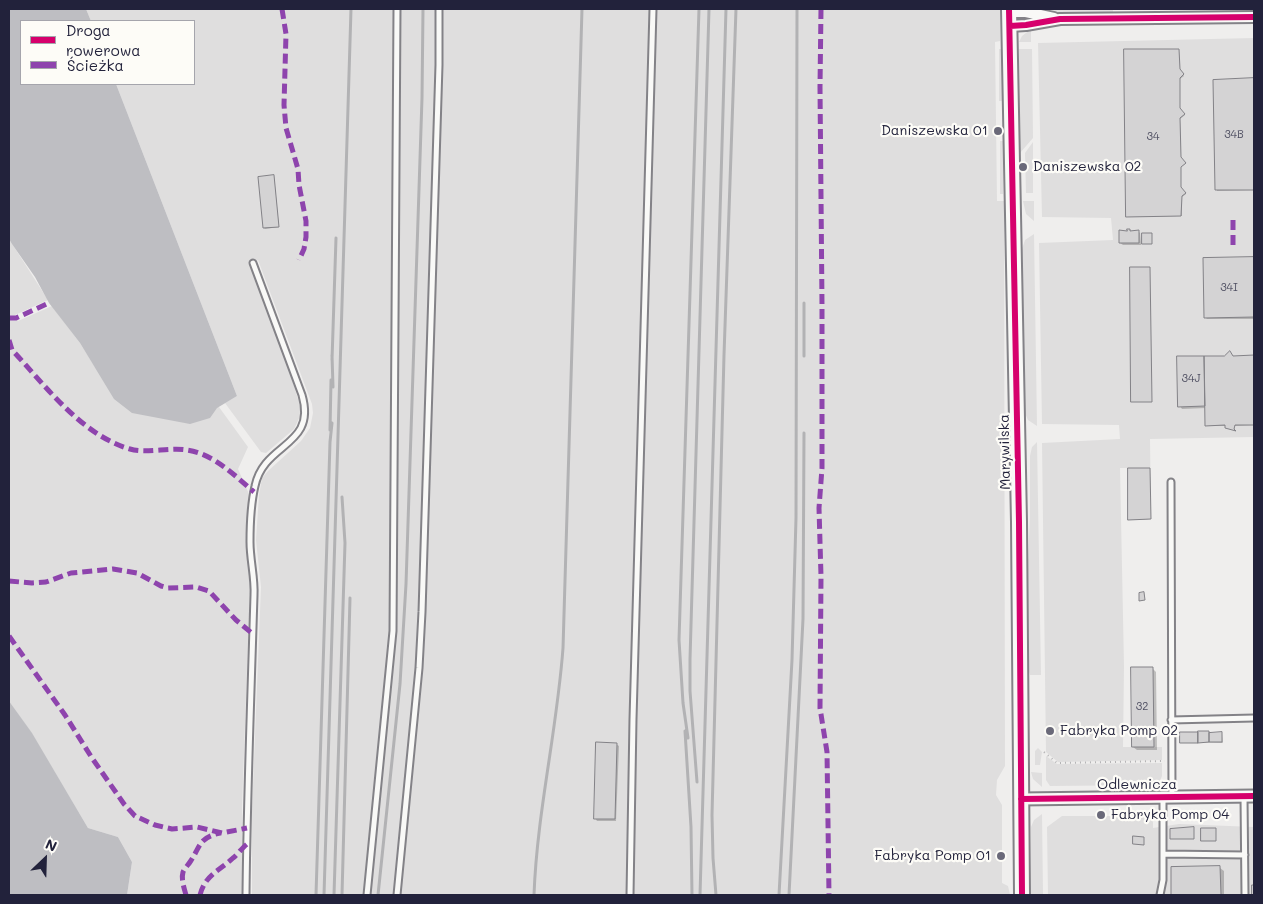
<!DOCTYPE html>
<html>
<head>
<meta charset="utf-8">
<style>
  body { margin:0 }
  #map { position:relative; width:1263px; height:904px; overflow:hidden; background:#efeeed; font-family:Mali,sans-serif }
  canvas { display:block }
  .frame { position:absolute; inset:0; border:10px solid #22223b; pointer-events:none }
  .legend { position:absolute; left:20px; top:20px; width:175px; height:65px; box-sizing:border-box; background:#fdfcf7; border:1px solid #a5a5ac; margin:0; padding:6px 9px; list-style:none; font-size:15px; color:#22223b }
  .legend li { display:flex; align-items:center; gap:10px; height:25px }
  .legend b { width:25px; border:1px solid #a5a5ac }
  .north { position:absolute; left:20px; top:834px; width:50px; height:50px; -webkit-text-stroke:4px #fdfcf7; paint-order:stroke; rotate:24deg; font-size:14px; font-weight:700; line-height:20px; text-align:center; color:#22223b }
  .north::after { content:''; display:block; margin:auto; width:18px; height:22px; background:#22223b; clip-path:polygon(50% 0,100% 100%,50% 72%,0 100%) }
</style>
</head>
<body>
<div id="map">
<canvas width="1263" height="904"></canvas>
<div class="frame"></div>
<ul class="legend">
<li><b style="height:6px;background:#d6006c"></b>Droga rowerowa</li>
<li><b style="height:6px;background:#8e44ad"></b>Ścieżka</li>
</ul>
<div class="north">N</div>
</div>
<script>
const ctx = document.querySelector('canvas').getContext('2d');
ctx.lineJoin = 'round';
function paint(path, color) { ctx.fillStyle = color; ctx.fill(path, 'evenodd'); }
function trace(path, color, width, dash) { ctx.strokeStyle = color; ctx.lineWidth = width; ctx.lineCap = dash ? 'butt' : 'round'; ctx.setLineDash(dash || []); ctx.stroke(path); }
function label(font, color, halo, rows, align = 'center') {
  ctx.font = font + ' Mali,sans-serif'; ctx.lineWidth = 4.5; ctx.setLineDash([]); ctx.textBaseline = 'middle'; ctx.strokeStyle = halo; ctx.fillStyle = color; for (const [text, x, y, turn = 0] of rows) {
    ctx.save(); ctx.translate(x, y); ctx.rotate((+turn || 0) * Math.PI / 180); ctx.textAlign = isNaN(turn) ? turn : align; if (halo) ctx.strokeText(text, 0, 0); ctx.fillText(text, 0, 0); ctx.restore();
  }
}
paint(new Path2D(`
  M 86,9 L 1000,9 L 1000,41 L 995,42 L 997,201 L 1004,201 L 1005,766 L 997,780 L 996,795 L 1002,805 L 1002,883 L 1008,886 L 1010,895 L 252,895 L 252,810 L 261,587 L 256,540 L 259,495 L 262,478 L 268,471 L 301,441 L 310,428 L 313,413 L 312,404 L 258,260 L 250,266 L 286,360 L 302,412 L 294,429 L 266,453 L 261,452 L 225,403 L 237,396 L 116,84 L 194,84 L 194,21 L 91,21 Z
  M 1044,9 L 1113,9 L 1113,12 L 1048,12 Z
  M 1031,29 L 1031,42 L 1019,42 L 1022,36 Z
  M 1254,38 L 1254,437 L 1150,439 L 1151,519 L 1128,520 L 1128,468 L 1120,468 L 1124,666 L 1123,747 L 1162,747 L 1162,760 L 1058,762 L 1046,752 L 1042,443 L 1120,439 L 1119,425 L 1042,424 L 1039,243 L 1113,240 L 1111,218 L 1042,217 L 1038,43 Z
  M 999,49 L 1002,49 L 1002,101 L 999,101 Z
  M 1019,49 L 1032,49 L 1033,138 L 1020,153 Z
  M 1000,141 L 1003,141 L 1003,194 L 1000,194 Z
  M 1033,142 L 1033,193 L 1026,193 L 1025,153 Z
  M 1023,201 L 1034,201 L 1034,221 L 1026,214 Z
  M 1034,234 L 1037,426 L 1028,420 L 1024,411 L 1022,249 L 1025,240 Z
  M 9,239 L 48,300 L 15,315 L 18,321 L 52,306 L 80,343 L 95,367 L 219,407 L 248,447 L 238,469 L 249,494 L 246,535 L 250,587 L 242,807 L 243,895 L 127,895 L 132,862 L 118,837 L 88,828 L 32,734 L 9,701 Z
  M 1037,442 L 1041,675 L 1030,675 L 1027,665 L 1027,581 L 1030,518 L 1030,456 L 1032,447 Z
  M 1038,748 L 1042,752 L 1040,765 L 1035,765 L 1035,751 Z
  M 1046,756 L 1057,764 L 1162,763 L 1162,776 L 1158,785 L 1050,786 L 1046,780 Z
  M 1031,772 L 1042,773 L 1042,787 L 1033,779 Z
  M 1042,814 L 1043,895 L 1031,895 L 1031,827 L 1034,820 Z
  M 1124,814 L 1150,814 L 1153,817 L 1153,828 L 1179,824 L 1254,827 L 1254,895 L 1048,895 L 1047,827 L 1062,816 L 1119,816 Z`), '#dfdede');
paint(new Path2D(`
  M 9,9 L 86,9 L 91,21 L 21,21 L 21,84 L 116,84 L 237,396 L 217,408 L 210,418 L 190,424 L 132,413 L 114,399 L 80,343 L 49,303 L 35,277 L 12,244 L 9,239 Z
  M 9,701 L 32,733 L 88,828 L 118,837 L 132,862 L 127,895 L 9,895 Z`), '#bebec2');
paint(new Path2D(`
  M 1179,50 L 1180,70 L 1184,76 L 1180,79 L 1180,109 L 1185,115 L 1180,119 L 1181,159 L 1185,164 L 1181,167 L 1181,188 L 1186,194 L 1182,197 L 1182,216 L 1128,217 Z
  M 1254,80 L 1254,190 L 1217,191 L 1215,81 Z
  M 274,176 L 279,227 L 265,229 L 264,228 Z
  M 1130,230 L 1132,232 L 1138,231 L 1140,233 L 1141,245 L 1123,245 L 1120,243 Z
  M 1254,258 L 1254,319 L 1207,319 L 1205,317 L 1204,259 Z
  M 1233,357 L 1254,357 L 1254,425 L 1235,426 L 1234,430 L 1226,426 L 1207,426 L 1206,408 L 1182,409 L 1180,406 Z
  M 1150,469 L 1151,519 L 1130,520 Z
  M 1152,668 L 1156,672 L 1157,750 L 1137,750 L 1133,747 Z
  M 1209,732 L 1209,734 L 1222,733 L 1223,743 L 1181,742 Z
  M 616,744 L 619,746 L 616,821 L 597,821 L 595,818 Z
  M 1172,868 L 1220,868 L 1224,871 L 1224,895 L 1172,895 Z`), '#0003');
const building = new Path2D(`
  M 1124,49 L 1179,49 L 1180,69 L 1184,74 L 1180,78 L 1180,108 L 1185,114 L 1180,118 L 1181,157 L 1186,163 L 1181,167 L 1181,187 L 1186,193 L 1182,196 L 1181,216 L 1126,217 Z
  M 1254,78 L 1254,190 L 1215,190 L 1213,80 Z
  M 274,175 L 279,227 L 263,228 L 258,177 Z
  M 1127,229 L 1130,229 L 1130,231 L 1139,230 L 1139,243 L 1119,243 L 1119,230 L 1127,231 Z
  M 1142,233 L 1152,233 L 1152,244 L 1142,244 Z
  M 1254,257 L 1254,317 L 1204,318 L 1203,258 Z
  M 1130,267 L 1150,267 L 1152,402 L 1131,402 Z
  M 1230,351 L 1233,356 L 1254,355 L 1254,425 L 1235,425 L 1234,429 L 1236,431 L 1225,428 L 1225,425 L 1205,426 L 1204,356 L 1224,356 Z
  M 1177,356 L 1204,356 L 1205,406 L 1178,407 Z
  M 1128,468 L 1150,468 L 1151,519 L 1128,520 Z
  M 1144,592 L 1145,600 L 1139,601 L 1139,593 Z
  M 1131,667 L 1153,667 L 1154,747 L 1132,747 Z
  M 1198,731 L 1209,731 L 1209,742 L 1198,743 Z
  M 1180,732 L 1198,732 L 1198,743 L 1180,743 Z
  M 1222,732 L 1222,742 L 1209,742 L 1209,733 Z
  M 596,742 L 617,743 L 615,819 L 594,819 Z
  M 1194,827 L 1194,839 L 1170,839 L 1170,829 Z
  M 1201,828 L 1216,828 L 1216,841 L 1201,841 Z
  M 1133,836 L 1144,837 L 1144,845 L 1133,844 Z
  M 1220,866 L 1221,895 L 1171,895 L 1171,867 Z
  M 1252,885 L 1254,885 L 1254,895 L 1252,895 Z`);
paint(building, '#d4d3d4');
trace(building, '#838287', 1);
const service = new Path2D(`
  M 1171,482 L 1172,797
  M 1171,720 L 1254,718
  M 1244,797 L 1245,895
  M 1164,854 L 1245,855
  M 246,895 C 247,795 251,695 254,595 C 255,578 250,560 250,542 C 250,524 251,503 255,486 C 264,442 317,447 302,395 L 253,263
  M 367,895 L 393,631 L 397,9
  M 397,895 L 419,668 L 422,612 L 439,65 L 439,9
  M 630,895 L 633,719 L 653,9
  M 1160,895 L 1163,880 L 1163,797`);
const minor = new Path2D(`
  M 1009,12 L 1026,12 L 1054,18
  M 1010,26 L 1026,25 L 1060,19 L 1254,17`);
const tertiary = new Path2D(`
  M 1021,799 L 1254,796`);
const secondary = new Path2D(`
  M 1009,9 L 1019,522 L 1022,895`);
trace(service, '#838287', 9);
trace(minor, '#838287', 14);
trace(tertiary, '#838287', 15);
trace(secondary, '#838287', 18);
trace(new Path2D(`
  M 1044,752 L 1057,763 L 1165,761`), '#b2b2b4', 2, [1, 4]);
trace(service, '#f9f9f7', 5);
trace(minor, '#f9f9f7', 10);
trace(tertiary, '#f9f9f7', 11);
trace(secondary, '#f9f9f7', 14);
trace(new Path2D(`
  M 804,303 L 804,356
  M 332,355 L 333,387
  M 332,360 L 336,238
  M 330,430 L 331,380
  M 685,731 L 691,827 L 692,895
  M 688,738 L 683,703 L 679,640 L 699,9
  M 697,782 L 690,691 L 690,659 L 709,9
  M 316,895 L 330,442 L 332,423
  M 324,895 L 351,9
  M 334,895 L 345,543 L 342,497
  M 342,895 L 350,598
  M 378,895 L 400,684 L 406,584 L 422,98 L 423,9
  M 534,895 C 537,812 557,731 563,648 L 582,9
  M 700,895 L 726,9
  M 716,895 L 713,858 L 712,815 L 724,355 L 736,9
  M 779,895 L 792,660 L 796,518 L 797,9
  M 789,895 L 803,619 L 804,433`), '#b2b2b4', 3);
trace(new Path2D(`
  M 282,9 L 286,34 L 284,105 L 286,128 L 298,169 L 299,185 L 306,221 L 306,237 L 304,249 L 299,260
  M 821,9 L 820,87 L 822,305 L 822,468 L 819,508 L 821,576 L 820,708 L 827,752 L 829,895
  M 1233,220 L 1233,245
  M 9,318 L 16,318 L 49,303
  M 9,340 L 12,350 C 45,385 81,435 130,449 C 146,454 169,447 187,450 C 214,454 234,475 254,492
  M 9,581 L 32,583 L 46,582 L 71,573 L 113,569 L 137,573 L 161,586 L 168,588 L 196,587 L 209,591 L 236,620 L 253,634
  M 9,636 L 65,715 L 92,758 L 124,804 L 135,816 L 155,825 L 172,829 L 197,827 L 222,833 L 247,828
  M 186,895 C 184,888 181,879 183,872 C 185,868 188,865 190,862 C 201,846 198,838 220,833
  M 200,895 C 205,875 219,871 233,858 C 238,854 242,848 247,844`), '#8e44ad', 5, [10, 5]);
trace(new Path2D(`
  M 1009,9 L 1019,522 L 1022,895
  M 1010,26 L 1026,25 L 1060,19 L 1254,17
  M 1021,799 L 1254,796`), '#d6006c', 6);
for (const [x, y, r, color] of [
  [998,131,5,"#6a6979"],
  [1023,167,5,"#6a6979"],
  [1050,731,5,"#6a6979"],
  [1101,815,5,"#6a6979"],
  [1001,856,5,"#6a6979"]
]) { const dot = new Path2D(); dot.arc(x, y, r, 0, 2 * Math.PI); ctx.fillStyle = color; ctx.fill(dot); trace(dot, '#fdfcf7', 2); }
label('11px', '#4e4e61', null, [
  ["34B",1234,135],
  ["34",1153,137],
  ["34I",1229,288],
  ["34J",1191,379],
  ["32",1142,707]
]);
label('14px', '#22223b', '#fdfcf7', [
  ["Daniszewska 01",988,131,"right"],
  ["Daniszewska 02",1033,167],
  ["Fabryka Pomp 02",1060,731],
  ["Fabryka Pomp 04",1111,815],
  ["Fabryka Pomp 01",991,856,"right"]
], 'left');
label('14px', '#22223b', '#fdfcf7', [
  ["Marywilska",1005,452,-91],
  ["Odlewnicza",1137,785]
]);
</script>
</body>
</html>
